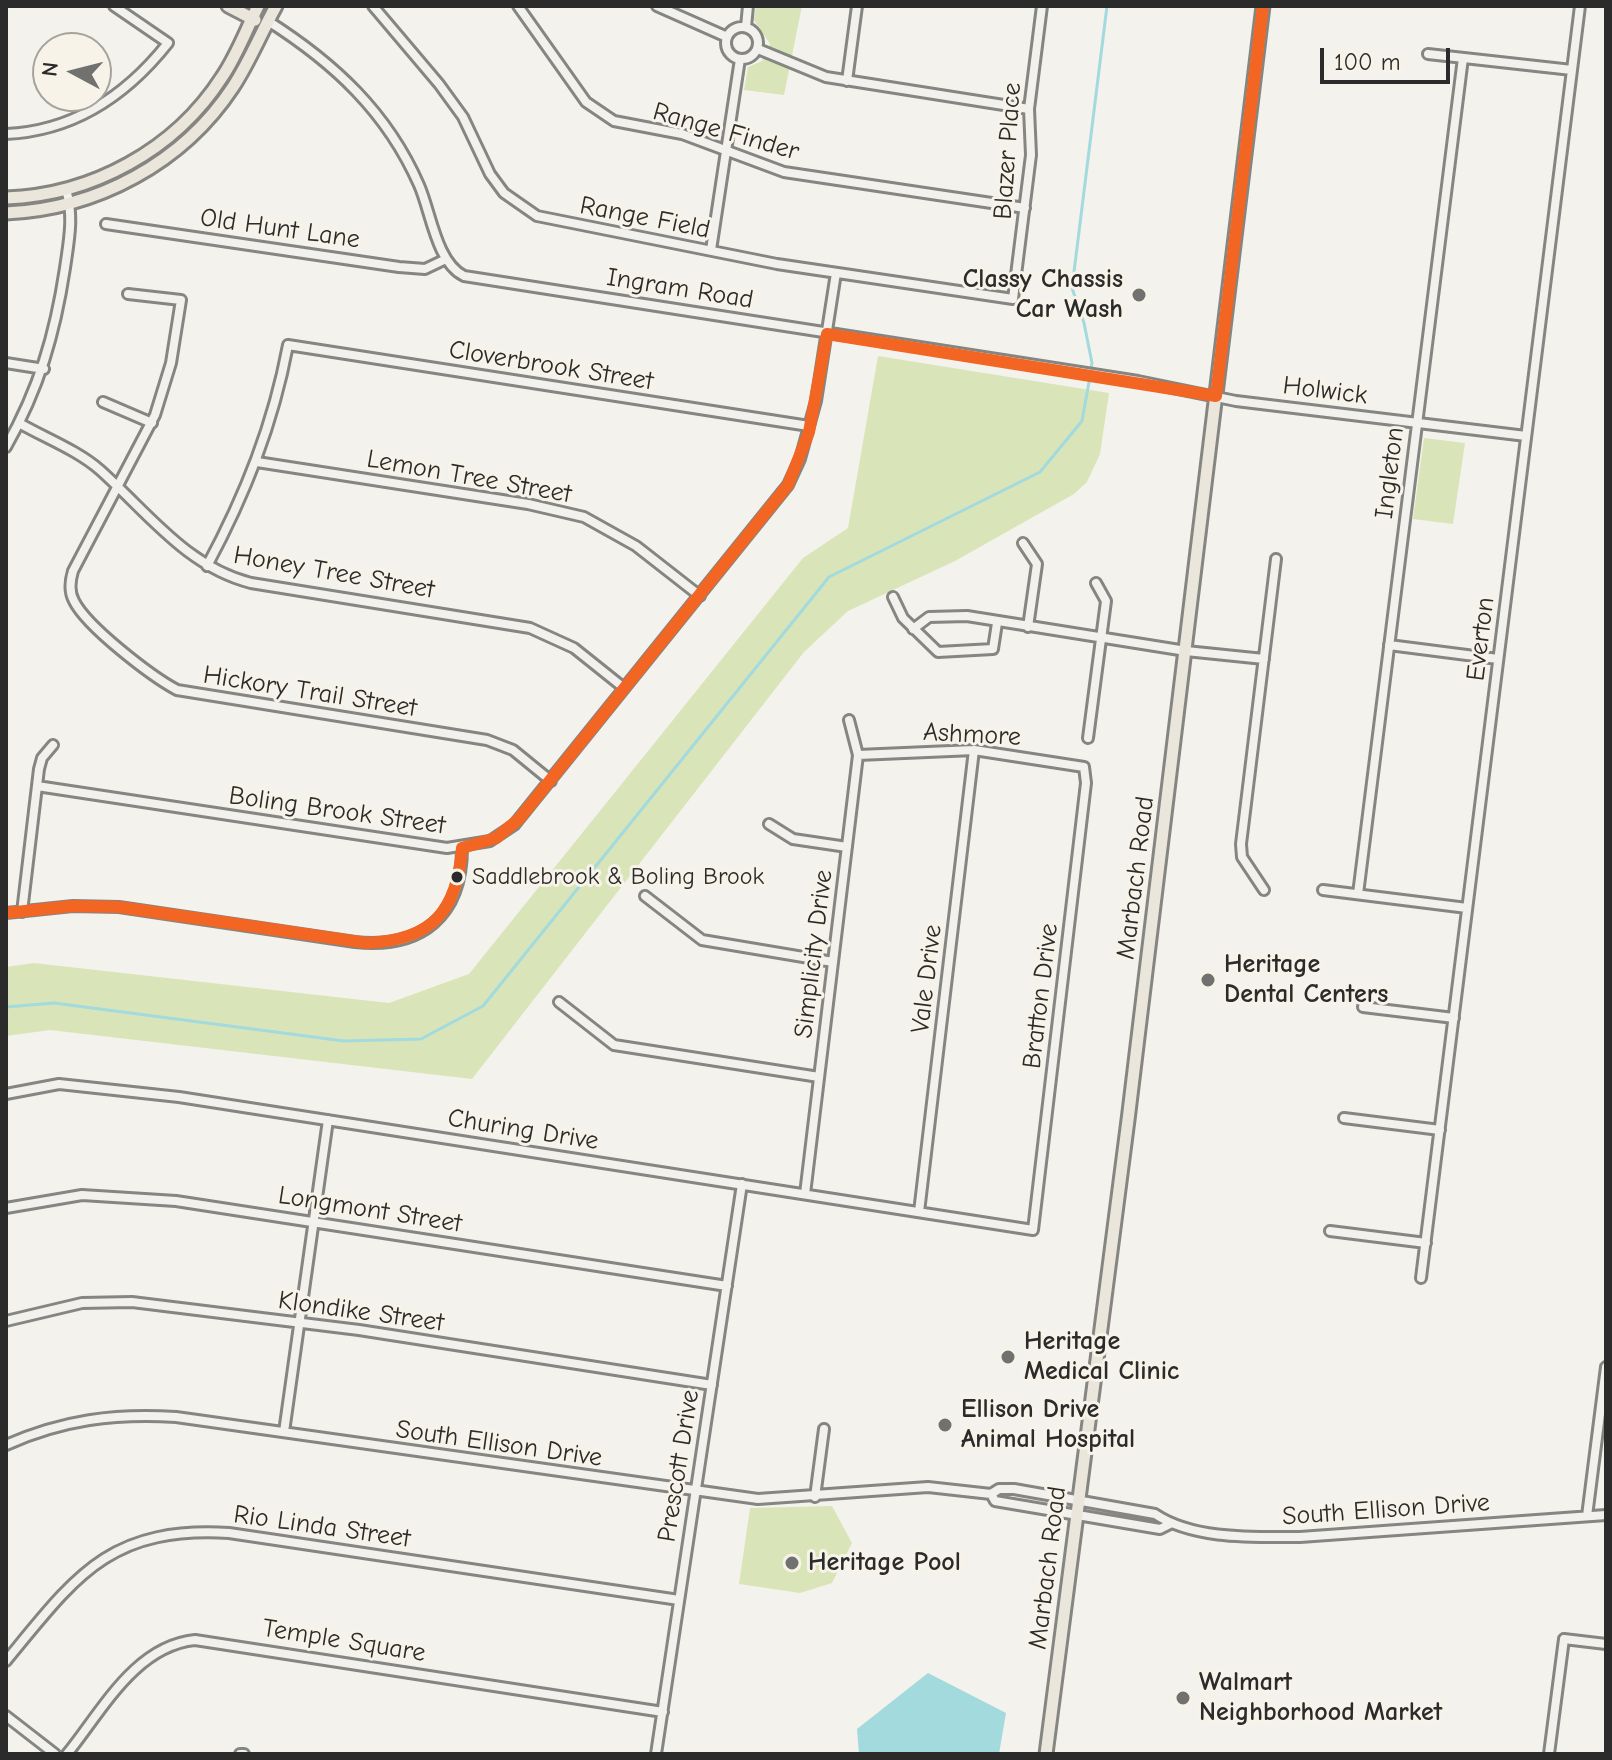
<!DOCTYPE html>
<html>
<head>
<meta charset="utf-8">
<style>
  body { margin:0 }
  #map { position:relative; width:1612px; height:1760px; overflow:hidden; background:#f4f2ec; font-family:"Comic Neue",sans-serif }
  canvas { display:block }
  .frame { position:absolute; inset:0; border:8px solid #2b2b2b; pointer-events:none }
  .north { position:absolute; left:32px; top:32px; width:80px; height:80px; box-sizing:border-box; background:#f7f3e8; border:2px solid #a5a39c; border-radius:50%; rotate:277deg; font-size:22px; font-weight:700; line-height:32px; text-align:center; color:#2b2b2b }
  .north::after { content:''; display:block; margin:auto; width:28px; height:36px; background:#71716f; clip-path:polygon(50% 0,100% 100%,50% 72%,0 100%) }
  .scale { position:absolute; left:1320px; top:48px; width:130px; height:36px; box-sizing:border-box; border:4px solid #2b2b2b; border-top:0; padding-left:10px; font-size:24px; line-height:28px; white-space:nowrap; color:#2b2b2b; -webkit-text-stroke:6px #f7f3e8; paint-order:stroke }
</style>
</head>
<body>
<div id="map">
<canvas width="1612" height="1760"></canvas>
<div class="frame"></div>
<div class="north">N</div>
<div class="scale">100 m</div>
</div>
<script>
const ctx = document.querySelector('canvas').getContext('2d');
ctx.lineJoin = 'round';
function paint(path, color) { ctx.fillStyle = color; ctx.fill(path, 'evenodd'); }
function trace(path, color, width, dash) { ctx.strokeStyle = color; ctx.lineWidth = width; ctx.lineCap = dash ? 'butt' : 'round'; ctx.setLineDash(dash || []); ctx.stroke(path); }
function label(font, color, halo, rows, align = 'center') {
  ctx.font = font + ' "Comic Neue",sans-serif'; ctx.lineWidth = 6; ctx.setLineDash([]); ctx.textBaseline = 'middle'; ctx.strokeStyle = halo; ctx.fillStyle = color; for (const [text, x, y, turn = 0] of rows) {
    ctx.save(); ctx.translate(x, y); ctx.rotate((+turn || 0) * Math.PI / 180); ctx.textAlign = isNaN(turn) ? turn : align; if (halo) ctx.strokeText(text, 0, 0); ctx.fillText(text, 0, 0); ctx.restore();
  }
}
paint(new Path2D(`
  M 756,6 L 802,6 L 784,95 L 744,90 L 748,67 L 762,61 L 770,44 L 754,20 Z
  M 878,356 L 1109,393 L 1100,454 L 1087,482 L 1074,494 L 955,561 L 848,611 L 804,652 L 472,1079 L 50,1030 L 6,1036 L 6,967 L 34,963 L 389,1003 L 469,974 L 803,558 L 848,528 Z
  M 1424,438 L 1465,443 L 1453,524 L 1413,519 Z
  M 832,1506 L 852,1543 L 832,1583 L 800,1593 L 739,1584 L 750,1508 Z`), '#d9e5b9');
paint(new Path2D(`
  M 928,1673 L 1006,1713 L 999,1754 L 859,1754 L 857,1729 Z`), '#a2dade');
trace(new Path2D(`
  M 6,1007 L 54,1003 L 344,1041 L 421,1039 L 483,1006 L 829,577 L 1040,472 L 1082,421 L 1089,382 L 1092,363 L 1084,323 L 1072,288 L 1107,6`), '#a2dade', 3);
const minor = new Path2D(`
  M 373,6 L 439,84 L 463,117 L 490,174 L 504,193 L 537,216 L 777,264 L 1013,299 L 1031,155 L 1029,109 L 1042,6
  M 518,6 L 586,102 L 614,121 L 682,134 L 784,172 L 1025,208
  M 657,6 L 727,37
  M 268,21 C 334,63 387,112 419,185 C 431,212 436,262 464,276 L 1138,381 L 1236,401 L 1526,436
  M726 43a16 16 0 1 1 32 0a16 16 0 1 1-32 0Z
  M 746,27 L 748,6
  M 758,49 L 826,77 L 1029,109
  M 1428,54 L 1572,70
  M 847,81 L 857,6
  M 6,134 C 74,131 126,96 168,43 L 114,6
  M 106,224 L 399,267 L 425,269 L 446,259
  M 711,250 L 740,59
  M 128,294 L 181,300 L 171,363 L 155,415 L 73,571 C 70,581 69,592 74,601 C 87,627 151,676 177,690 L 487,740 L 513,750 L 551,781
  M 6,363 L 44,369
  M 103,402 L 152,423
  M 19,423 C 45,438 77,450 100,470 C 147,512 187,567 251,583 L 530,628 L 574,648 L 624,688
  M 6,447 C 39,389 55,334 65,268 C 69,240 74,217 66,189
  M 257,462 L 528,504 L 584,517 L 636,546 L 700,596
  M 1023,543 L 1037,564 L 1028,627
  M 207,566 C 245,495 273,425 288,345 L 809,426
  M 893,597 L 903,618 L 938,652 L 993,649 L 997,623
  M 913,629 L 929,617 L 967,616 L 1186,651 L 1264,659
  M 1389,645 L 1498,659
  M 1088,738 L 1106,601 L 1096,583
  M 37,786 L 447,848 L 490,841 L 514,825 L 788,485 L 800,459 L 816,401 L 836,273
  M 769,824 L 793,839 L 847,847
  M 1264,890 L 1242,857 L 1241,844 L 1276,559
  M 1323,890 L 1467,908
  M 1358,894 L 1463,58
  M 645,896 L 702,940 L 833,962
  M 22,912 L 39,769 L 42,758 L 53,745
  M 6,913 L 73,906 L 119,907 L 355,942 C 422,949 462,916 462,848
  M 559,1002 L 614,1045 L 819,1077
  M 1363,1007 L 1454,1018
  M 6,1094 L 59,1084 L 179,1097 L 1033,1230 L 1086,783 L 1084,767 L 974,750 L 858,755
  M 1344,1118 L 1440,1130
  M 805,1194 L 858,755 L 849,720
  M 6,1208 L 82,1195 L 176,1201 L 727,1286
  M 919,1212 L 974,750
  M 1330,1231 L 1426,1243
  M 1421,1278 L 1580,6
  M 6,1321 L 82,1303 L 132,1302 L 359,1330 L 712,1385
  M 284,1432 L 328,1120
  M 6,1445 C 62,1420 115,1413 176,1417 L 758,1499 L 928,1487 L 991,1494 L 999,1489 L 1014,1489 L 1155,1514 C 1194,1540 1254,1537 1300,1537 L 1606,1515
  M 991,1494 L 995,1501 L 1160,1529 L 1170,1524
  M 815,1497 L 824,1429
  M 1587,1516 L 1606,1367
  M 6,1661 C 76,1576 109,1526 229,1533 L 679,1600
  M 6,1716 L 55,1754
  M 67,1754 C 102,1711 135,1646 195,1640 L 663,1712
  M 240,1754 L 244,1754
  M 656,1754 L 742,1184
  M 1549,1754 L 1564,1639 L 1606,1644`);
const major = new Path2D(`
  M 228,6 L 255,20
  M 6,198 C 92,195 175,150 222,77 C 237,55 246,30 258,6
  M 6,213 C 97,209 183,163 233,87 C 250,61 261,33 276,6
  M 1046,1754 L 1128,1120 L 1263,6`);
trace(minor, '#858582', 14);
trace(major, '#858582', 17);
trace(minor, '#f2f1ed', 8);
trace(major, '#ebe6db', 11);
trace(new Path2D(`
  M 6,913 L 73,906 L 119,907 L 367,943 C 432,940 457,912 462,848 L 496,838 L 519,819 L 788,485 L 809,432 L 827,334 L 1216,396 L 1263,6`), '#f26522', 12);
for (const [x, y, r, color] of [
  [1139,295,8,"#71716f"],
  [457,877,7,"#2b2b2b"],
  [1208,980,8,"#71716f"],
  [1008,1357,8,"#71716f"],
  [945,1425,8,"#71716f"],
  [792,1563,8,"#71716f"],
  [1183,1698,8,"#71716f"]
]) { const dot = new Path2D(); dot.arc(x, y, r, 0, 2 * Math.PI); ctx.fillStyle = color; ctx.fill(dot); trace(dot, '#f7f3e8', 3); }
label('24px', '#2b2b2b', '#f7f3e8', [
  ["Saddlebrook & Boling Brook",472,877]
], 'left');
label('26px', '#2b2b2b', '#f7f3e8', [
  ["Range Finder",726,132,16],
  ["Blazer Place",1008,151,-86],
  ["Range Field",645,218,11],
  ["Old Hunt Lane",280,229,8],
  ["Ingram Road",680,289,9],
  ["Cloverbrook Street",551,366,9],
  ["Holwick",1325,391,7],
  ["Ingleton",1390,473,-83],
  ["Lemon Tree Street",469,477,10],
  ["Honey Tree Street",334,573,10],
  ["Everton",1481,639,-83],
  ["Hickory Trail Street",310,692,9],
  ["Ashmore",972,735,3],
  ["Boling Brook Street",337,811,8],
  ["Marbach Road",1136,878,-83],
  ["Simplicity Drive",814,954,-83],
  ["Vale Drive",927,979,-83],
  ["Bratton Drive",1041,996,-83],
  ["Churing Drive",523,1130,9],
  ["Longmont Street",370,1210,9],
  ["Klondike Street",361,1312,8],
  ["South Ellison Drive",499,1444,8],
  ["Prescott Drive",679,1466,-81],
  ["South Ellison Drive",1386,1510,-4],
  ["Rio Linda Street",322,1527,8],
  ["Marbach Road",1048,1568,-83],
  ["Temple Square",344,1641,9]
]);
label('bold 26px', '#2b2b2b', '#f7f3e8', [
  ["Classy Chassis",1123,280,"right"],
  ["Car Wash",1123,310,"right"],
  ["Heritage",1224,965],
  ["Dental Centers",1224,995],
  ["Heritage",1024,1342],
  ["Medical Clinic",1024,1372],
  ["Ellison Drive",961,1410],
  ["Animal Hospital",961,1440],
  ["Heritage Pool",808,1563],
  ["Walmart",1199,1683],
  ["Neighborhood Market",1199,1713]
], 'left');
</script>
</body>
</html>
